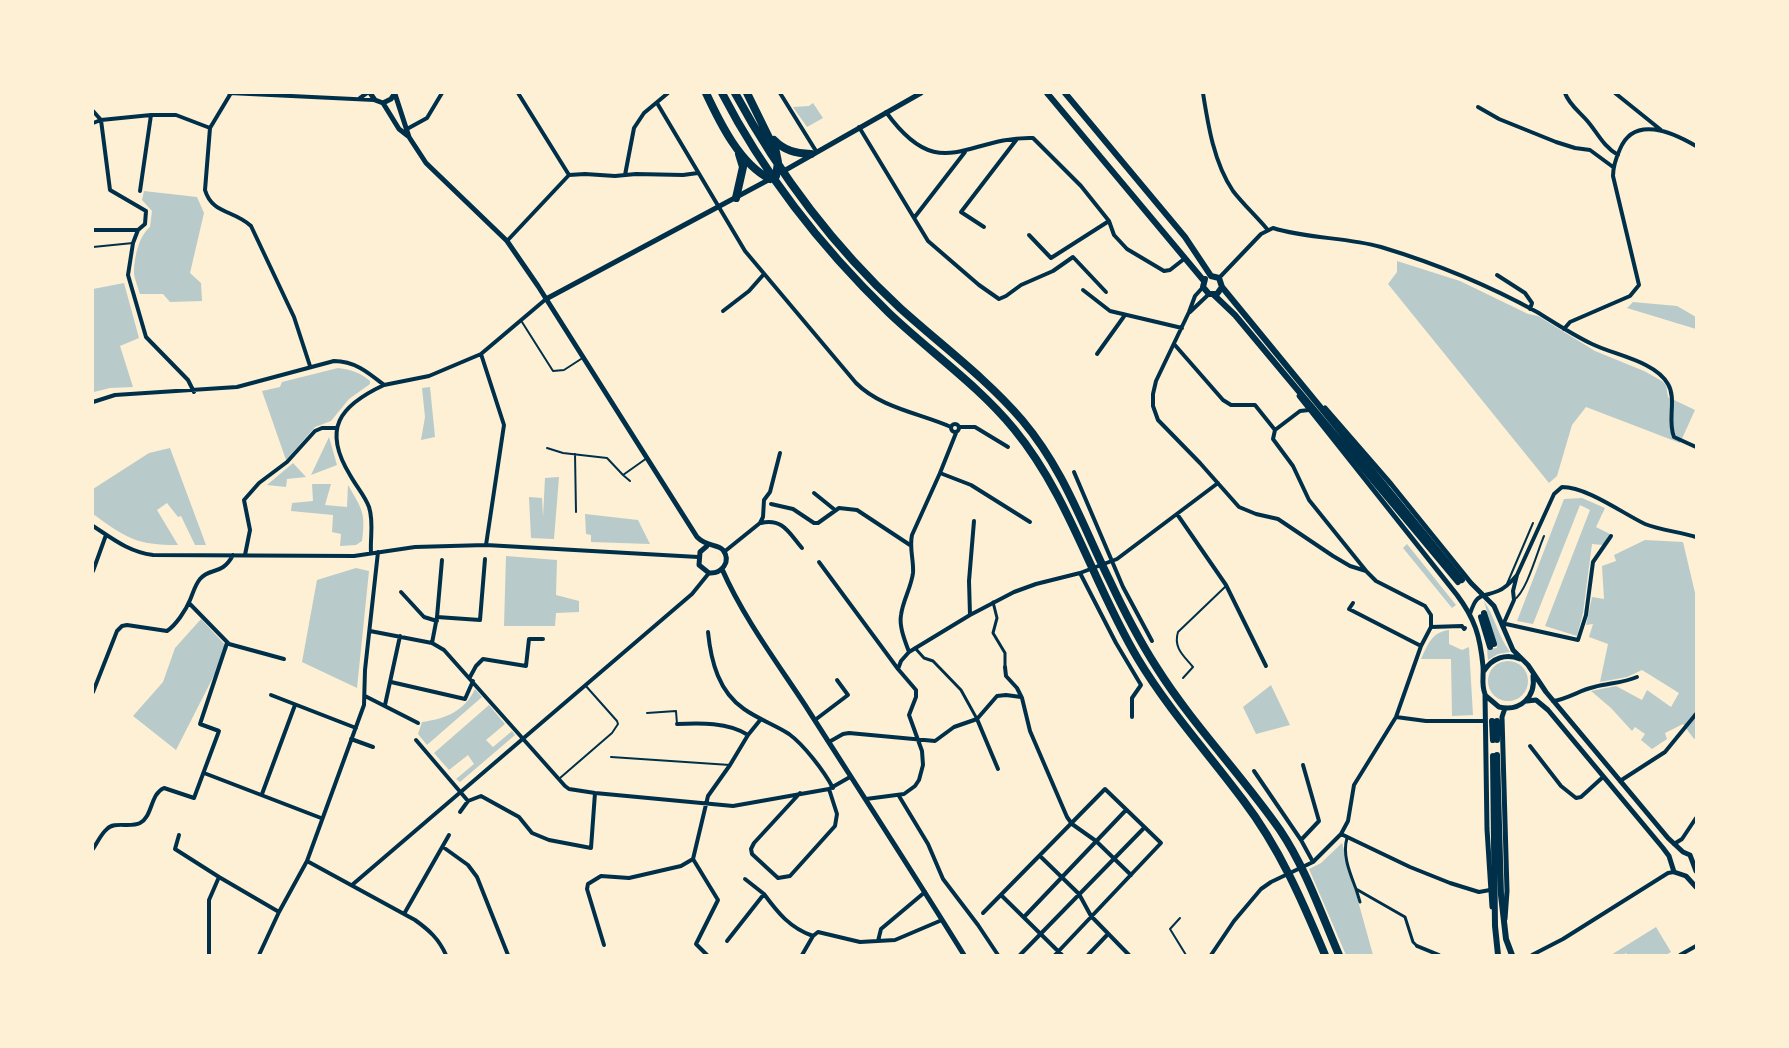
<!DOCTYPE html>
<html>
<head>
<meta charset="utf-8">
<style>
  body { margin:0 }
  #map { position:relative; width:1789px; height:1048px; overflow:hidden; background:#fdf0d5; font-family:"Alegreya Sans",sans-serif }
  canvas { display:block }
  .frame { position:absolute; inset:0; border:94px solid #fdf0d5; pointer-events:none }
</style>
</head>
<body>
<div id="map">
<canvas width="1789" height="1048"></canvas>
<div class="frame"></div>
</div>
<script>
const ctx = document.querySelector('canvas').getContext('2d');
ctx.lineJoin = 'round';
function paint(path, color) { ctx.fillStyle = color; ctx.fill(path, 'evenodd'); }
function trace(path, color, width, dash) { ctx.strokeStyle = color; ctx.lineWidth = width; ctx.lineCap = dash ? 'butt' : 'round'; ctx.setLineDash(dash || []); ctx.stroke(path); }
paint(new Path2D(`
  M 813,103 L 823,118 L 807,127 L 793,107 L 809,106 Z
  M 144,191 L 197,197 L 204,213 L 190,273 L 201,283 L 202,301 L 170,302 L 163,294 L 140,294 C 138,288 135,280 134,274 C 134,259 138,237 150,227 L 152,211 L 142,200 Z
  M 1397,261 L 1460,281 L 1528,314 L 1538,316 L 1595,351 L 1644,371 L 1662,381 L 1666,385 L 1668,397 L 1695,410 L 1680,443 L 1586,407 L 1572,425 L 1557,476 L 1549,483 L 1388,284 L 1397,272 Z
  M 124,283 L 139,338 L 120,346 L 133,387 L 110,388 L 94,392 L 93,289 Z
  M 1633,302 L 1677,306 L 1696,317 L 1696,329 L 1627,308 Z
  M 338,368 C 351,370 360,372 370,381 L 370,384 L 349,399 L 331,421 L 315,427 L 286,460 L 262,391 L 280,387 L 282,382 Z
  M 430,387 L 435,437 L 421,440 L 425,417 L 422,388 Z
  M 329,437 L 337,465 L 311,475 Z
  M 170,448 L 206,545 L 195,545 L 181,516 L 178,517 L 167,503 L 157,510 L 178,545 C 136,545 126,538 93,514 L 93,489 L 149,453 Z
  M 293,463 L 306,477 L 287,479 L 286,487 L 267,485 Z
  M 559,477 L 554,539 L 531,538 L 529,497 L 542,498 L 543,517 L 545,478 Z
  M 312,484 L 331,484 L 325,505 L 347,507 L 348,485 C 362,509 366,513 362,541 L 356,545 L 340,546 L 341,534 L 332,532 L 333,515 L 291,511 L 292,503 L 313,501 Z
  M 1582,498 L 1605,508 L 1596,527 L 1610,534 L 1603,545 L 1592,544 L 1583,613 L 1577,636 L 1545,626 L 1590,510 L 1580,505 L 1533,624 L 1517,621 L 1564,499 Z
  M 585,514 L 638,520 L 650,544 L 591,542 L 591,535 L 586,534 Z
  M 1645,540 L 1683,542 L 1696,597 L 1696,738 L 1694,739 L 1683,724 L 1665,733 L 1667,739 L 1652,749 L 1641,740 L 1645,734 L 1635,727 L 1632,731 L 1611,708 L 1591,691 L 1616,686 L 1642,700 L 1647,690 L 1671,707 L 1679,693 L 1642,670 L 1627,677 L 1600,682 L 1608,644 L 1589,637 L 1593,624 L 1586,625 L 1592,597 L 1604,599 L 1602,566 L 1616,561 L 1614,555 Z
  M 1407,544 L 1456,605 L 1452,608 L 1403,548 Z
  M 506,556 L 557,560 L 556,595 L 579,601 L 579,612 L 556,613 L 555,626 L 504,626 Z
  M 356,568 L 369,571 L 357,688 L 302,662 L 317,580 Z
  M 1484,601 C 1495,617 1498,636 1510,652 L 1498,654 L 1488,660 L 1487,649 L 1497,648 Z
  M 201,619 L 228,648 L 176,750 L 133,716 L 163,682 L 175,648 Z
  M 1449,630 L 1449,644 L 1462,650 L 1469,647 L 1473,715 L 1452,716 L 1451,659 L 1421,659 C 1428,644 1432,632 1449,630 Z
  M1488 681a20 20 0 1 1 40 0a20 20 0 1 1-40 0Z
  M 1271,685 L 1290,725 L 1256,734 L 1243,707 Z
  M 475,689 L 482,697 L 427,745 L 418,734 L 422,722 C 445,719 465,711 475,689 Z
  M 489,705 L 505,724 L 486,740 L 493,747 L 512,731 L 515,735 L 460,782 L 456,779 L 474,764 L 468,755 L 449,770 L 434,753 Z
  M 1342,843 L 1373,955 L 1346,955 L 1309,869 L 1321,863 Z
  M 1656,927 L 1671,952 L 1666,955 L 1627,955 L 1626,953 L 1623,955 L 1611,955 Z`), '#b9caca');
trace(new Path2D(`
  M 93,247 L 133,243
  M 522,322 L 553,371 L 564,370 L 581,359
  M 547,448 L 563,453 L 607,458 L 623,475
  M 575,454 L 576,512
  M 630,481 L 623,475 L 647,458
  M 1507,584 L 1533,523
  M 1514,600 C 1527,591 1537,552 1544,536
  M 1183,678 L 1193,667 C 1184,656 1173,648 1178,632 L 1226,586
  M 647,713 L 676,711 L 677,724
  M 611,757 L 730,765
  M 560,778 L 612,733 L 618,724 L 617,721 L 585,685
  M 1180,918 L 1170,929 L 1186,955`), '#003049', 2);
trace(new Path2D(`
  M 993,602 L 997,618 L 993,633 L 1005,653 L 1005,667
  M 915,648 L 924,658 L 933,661 L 961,690 L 977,719
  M 1347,838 C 1342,855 1350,873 1356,889 L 1405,917 L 1413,942 L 1417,946
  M 1356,889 L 1360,902`), '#003049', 3);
trace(new Path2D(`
  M 229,93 L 374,100
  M 231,93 L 210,128 L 205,190 C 212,214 234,210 251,226 L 294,317 L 310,366
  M 518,93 L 569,175
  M 780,93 L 816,151
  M 1203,93 C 1208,125 1214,163 1233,191 C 1243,204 1256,216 1267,229
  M 1565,93 C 1569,105 1581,113 1589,123 C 1598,134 1604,147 1618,155
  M 1615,93 L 1661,130
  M 360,98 L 367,93
  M 657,103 L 745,251 L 856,383 C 881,408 919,413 951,427
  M 1478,107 L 1499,119 L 1556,142 L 1575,148 L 1590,150 L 1613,167
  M 93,111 L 101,120 L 110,190 L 146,211 L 145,224 L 138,230 L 133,243 L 128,275 L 146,337 L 188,380 L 194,392
  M 886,112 C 940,187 966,136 1033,138 L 1081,186 L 1109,221 L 1114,235 L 1127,249 L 1164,271 L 1170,270 L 1184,259
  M 93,123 L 101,120 L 151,115 L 176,115 L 210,128
  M 859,127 L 928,241 L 979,285 L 999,299 L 1006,296 L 1021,285 L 1053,271 L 1073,257 L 1106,292
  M 407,129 L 427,118 L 442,93
  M 625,175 L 634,128 L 644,113 L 668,93
  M 140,191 L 151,115
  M 914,218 L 965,152
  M 984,227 L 961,212 L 1017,139
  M 93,230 L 138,230
  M 1029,235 L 1051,258 L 1109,221
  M 507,241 L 569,175 L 585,174 L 615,176 L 636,174 L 683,175 L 698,173
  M 1497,275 L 1525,293 L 1532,303 L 1530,309
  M 1219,278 L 1261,234 L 1273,228 C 1308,239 1346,237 1381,247 C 1434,263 1488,285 1537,312 C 1555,323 1573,335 1592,344 C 1614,355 1655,361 1668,384 C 1677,399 1667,421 1674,437 L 1696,447
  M 1203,287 L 1195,296 L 1189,312 L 1156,381 L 1153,394 L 1153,406 L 1158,420 L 1200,463 L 1239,507 L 1256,514 L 1278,519 L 1333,556 L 1350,566 L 1366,571
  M 1083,290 L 1110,311 L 1182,328
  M 723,311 L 749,291 L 764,274
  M 1190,312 L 1209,294
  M 1564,329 L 1570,322 L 1630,296 L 1639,285 L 1613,176 C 1613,166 1616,158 1620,149 C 1634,115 1672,132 1696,146
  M 1174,344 L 1223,400 L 1231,405 L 1255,405 L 1275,430
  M 481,354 L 504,425 L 486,545
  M 1097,354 L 1125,315
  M 93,402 L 115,395 L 237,387 L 334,361 C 355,361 369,373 384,385 L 429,376 L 481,354 L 546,299
  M951 428a4 4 0 1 1 8 0a4 4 0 1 1-8 0Z
  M 959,427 L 975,427 L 1008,447
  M 1074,472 L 1123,587 L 1152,641
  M 940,473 L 971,485 L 1030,522
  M 814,493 L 835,510
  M 771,504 L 793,509 L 814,523 L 818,523 L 839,508 L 857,510 L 910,545
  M 1177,514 L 1226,585 L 1266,666
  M 761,523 C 783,518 789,533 802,548
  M 93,526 C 113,539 129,552 153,555 L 354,556 L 415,547 L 486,545 L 698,557
  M 724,552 L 760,523 L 763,517 L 764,500 L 770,492 L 780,453
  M 371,553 C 370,538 374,522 369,507 C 365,496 356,486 350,475 C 322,429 339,406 384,385
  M 245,555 L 250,530 L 244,500 L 259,483 L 287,462 L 315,431 L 322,428 L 336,428
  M 819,562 L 898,669
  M 93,571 L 106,535
  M 1080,573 L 1116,643 L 1141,685 L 1132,698 L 1132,717
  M 401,592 L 424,617 L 437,621
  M 189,603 L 229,644 L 284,659
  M 1353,603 L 1349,609 L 1421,646
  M 1470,614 C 1477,592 1481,598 1498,591 C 1506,588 1512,581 1517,575
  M 970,615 L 969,581 L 974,521
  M 437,617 L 480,620 L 485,559
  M 1503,625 L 1514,600 L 1513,591 L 1517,575 L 1554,494 L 1562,487 C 1587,487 1622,513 1645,524 C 1660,530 1680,532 1696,537
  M 1503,626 L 1506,624 L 1578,640 L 1586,615 L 1593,562 L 1611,536
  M 1431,627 L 1462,626 L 1464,629 L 1465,628
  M 370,631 L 432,643 L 444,650 L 565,786 L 569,789 L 595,793 L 733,806 L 829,789 L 850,777
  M 708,632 C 711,662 719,692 744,709 C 758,719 775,725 789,734 C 804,745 824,771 833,788
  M 432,643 L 437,617 L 442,560
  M 909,652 C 905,641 899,627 901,615 C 903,600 911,588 913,573 C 914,560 909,548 912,535 L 940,473 L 956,433
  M 1005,667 L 1006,676 L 1017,688 L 1022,698 L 1030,731 L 1067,817 L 1072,824 L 1096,841 L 1131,875
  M 470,677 L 476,666 L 483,659 L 526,666 L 529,639 L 543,639
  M 391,682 L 465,699 L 473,681
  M 93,692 L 117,631 L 122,626 L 127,625 L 167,631 C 176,625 186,610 190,600 C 193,593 195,585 200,579 C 210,567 222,576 233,555
  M 271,695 L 356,728
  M 365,696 L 418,723
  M 1553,701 C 1568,699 1580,690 1594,687 C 1609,683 1623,683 1637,677
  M 385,705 L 400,636
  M 1396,717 L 1426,721 L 1485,721
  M 977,719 L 998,769
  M 815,720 L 848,695 L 837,680
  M 677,724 C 700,723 728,722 748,735
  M 351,739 L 373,747
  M 416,740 L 468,801 L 481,796 L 519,817 L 532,833 L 549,840 L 591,848 L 595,793
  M 829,742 L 843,734 L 849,733 L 935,741 L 954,727 L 977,719 L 997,696 L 1006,695 L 1021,697
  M 1530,746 L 1561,786 L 1576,798 L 1581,797 L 1603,777
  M 1254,771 L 1301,840 L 1313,862
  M 204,773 L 321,818
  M 1620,781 L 1665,752 L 1696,714
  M 800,793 L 754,843 L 751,849 L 752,854 L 778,878 L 790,876 L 835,826 L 837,814 L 829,789
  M 262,794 L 295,705
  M 899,796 L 928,844 L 943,879 L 978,925 L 998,955
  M 866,799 L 904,794 L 915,786 L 919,780 L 923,765 L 922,751 L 909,715 L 916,697 L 916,690 L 898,669 L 901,661 L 909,652 L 970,615 L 1014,592 L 1036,584 L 1080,573 L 1117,559 L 1218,483
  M 460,812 L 468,801
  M 1341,834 L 1410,867 L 1450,883 L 1479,892 L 1490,890
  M 179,835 L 175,849 L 219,877 L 279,912
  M 1301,840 L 1319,821 L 1303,765
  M 1674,844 L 1682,839 L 1696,818
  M 443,847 L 468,865 L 477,877 L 508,955
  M 93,849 C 97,843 101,834 107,829 C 114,821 130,828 140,823 C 153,816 150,794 164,788 L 194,798 L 219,731 L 200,724 L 227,643
  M 1040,856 L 1079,894 L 1091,916 L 1129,955
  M 693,859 L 718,900 L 696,944 L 707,955
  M 307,861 L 415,920 C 429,930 439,939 446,955
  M 745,879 L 764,894
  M 352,885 L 692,594 L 709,573
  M 1001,895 L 1062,955
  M 983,913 L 1105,789 L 1161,843 L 1055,955
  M 404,914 L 449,835
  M 1024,917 L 1126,810
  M 727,941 L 764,894 C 778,913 790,928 813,936
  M 878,941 L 881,929 L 925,892
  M 604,945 L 587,889 L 588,884 L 601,876 L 629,878 L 681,866 L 693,859 L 708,796 L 730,765 L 748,735 L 761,719
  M 1417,946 L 1439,955
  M 209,955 L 209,900 L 219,877
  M 259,955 L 279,912 L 307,861 L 364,705 L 365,670 L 378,552
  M 802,955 L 813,936 L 818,932 L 860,942 L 895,940 L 942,920
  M 1020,955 L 1144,828
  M 1088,955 L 1108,934
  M 1211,955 L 1234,921 L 1261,889 L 1271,882 L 1313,862 L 1341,834 L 1348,821 L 1354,785 L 1396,717 L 1421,646 L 1431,627 L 1431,615 L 1425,606 L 1376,581 L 1367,572 L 1309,500 L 1293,466 L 1273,439 L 1275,430 L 1300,411 L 1309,410
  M 1532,955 L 1563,939 L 1668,873 L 1674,872
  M 1680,955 L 1696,946`), '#003049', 4);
trace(new Path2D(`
  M 782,172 L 921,93
  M 546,299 L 772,178`), '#003049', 5);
trace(new Path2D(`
  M 370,93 L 375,100 L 383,103 L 391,99 L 395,93
  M 395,94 L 409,137 L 426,163 L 507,241 L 538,286 L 697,537 C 707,547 717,544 723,550 C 732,562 721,574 709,573 L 699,565 L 700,552 L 707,546
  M 383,103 L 399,129 L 408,136
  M 1299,396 L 1457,595 C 1475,619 1480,636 1483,666 C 1484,676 1481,684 1485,694 L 1487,829 L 1492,907
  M 1325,408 L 1391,484 L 1471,583 L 1494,606 L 1513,650 L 1528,665 L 1546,692 L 1668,838 L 1683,852 L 1690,855 L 1696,871
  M 722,569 C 743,617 776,661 805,705 C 858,788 912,871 964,955
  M 1484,671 C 1492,658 1506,653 1520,659
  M 1486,696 L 1499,707 C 1520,712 1536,697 1533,676
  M 1527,701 L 1536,700 L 1548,710 L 1663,848 L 1669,856 L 1674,872 L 1686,876 L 1696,887
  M 1505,708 L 1502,717 L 1507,891 L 1505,919`), '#003049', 5);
trace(new Path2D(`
  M 1047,93 L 1204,281
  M 1065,93 L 1185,237 L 1211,276
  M 1211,276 L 1219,278 L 1222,287 L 1462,580
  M 1205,279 L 1203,287 L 1209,294 L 1217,294 L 1222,287
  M 1214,295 L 1235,315 L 1458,582
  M 1484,613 L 1494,644
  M 1481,617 L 1490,647
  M 1492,721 L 1493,740
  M 1497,721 L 1497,740
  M 1497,755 L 1501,895 L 1506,939 L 1512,955
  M 1493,756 L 1495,926 L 1498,955`), '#003049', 6);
trace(new Path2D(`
  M 706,93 C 720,123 740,164 770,179
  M 722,93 C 765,176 822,248 889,313 C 930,352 978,385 1014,429 C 1070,497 1093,584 1138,659 C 1168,709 1208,753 1243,800 C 1279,847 1302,900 1325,955
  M 735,93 C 778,172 834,247 900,308 C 941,345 986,378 1022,420 C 1064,470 1081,522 1109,579 C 1123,609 1139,640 1157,668 C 1193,725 1241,774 1280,830 C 1305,867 1321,913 1339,955
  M 747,93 L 776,152 L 778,162 L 776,176
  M 774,140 C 785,151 795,153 811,154
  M 736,198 L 743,167 L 739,154`), '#003049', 8);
</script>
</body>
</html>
